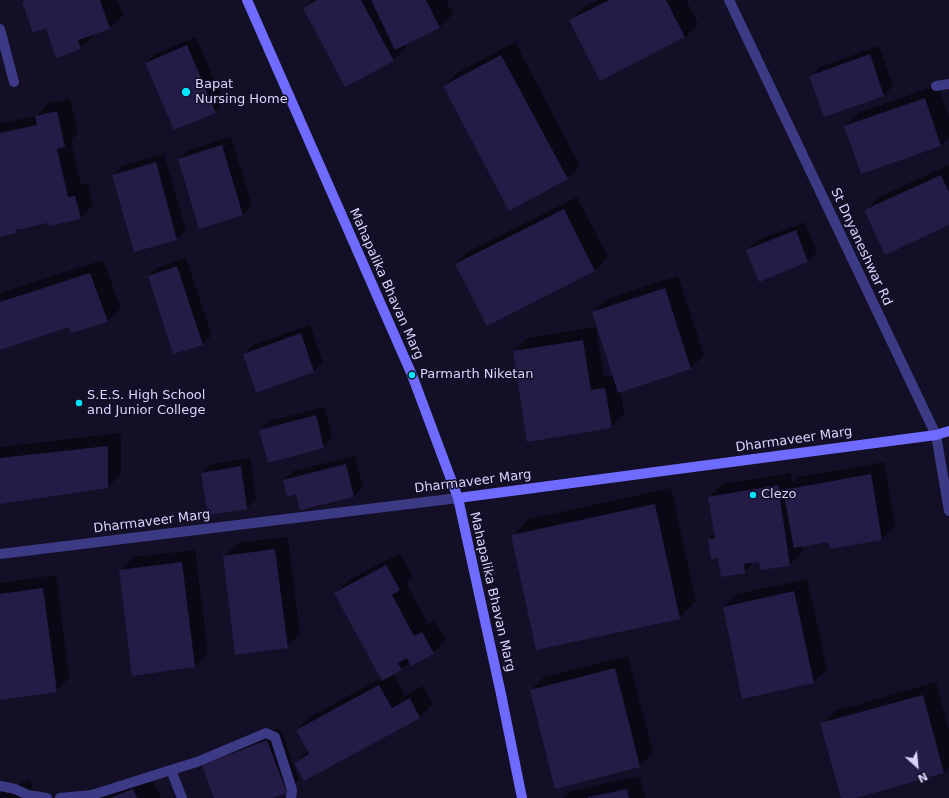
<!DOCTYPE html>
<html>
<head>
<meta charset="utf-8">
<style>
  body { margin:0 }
  #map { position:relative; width:949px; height:798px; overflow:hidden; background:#130f26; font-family:"DejaVu Sans",sans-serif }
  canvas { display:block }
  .north { position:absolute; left:897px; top:746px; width:40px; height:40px; -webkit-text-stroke:3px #130f26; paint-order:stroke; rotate:153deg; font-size:11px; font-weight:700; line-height:16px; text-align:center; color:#d9d4ff }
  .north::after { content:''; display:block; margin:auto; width:14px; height:18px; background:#d9d4ff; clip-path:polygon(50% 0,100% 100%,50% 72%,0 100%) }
</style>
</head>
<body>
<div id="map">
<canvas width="949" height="798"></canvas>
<div class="north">N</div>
</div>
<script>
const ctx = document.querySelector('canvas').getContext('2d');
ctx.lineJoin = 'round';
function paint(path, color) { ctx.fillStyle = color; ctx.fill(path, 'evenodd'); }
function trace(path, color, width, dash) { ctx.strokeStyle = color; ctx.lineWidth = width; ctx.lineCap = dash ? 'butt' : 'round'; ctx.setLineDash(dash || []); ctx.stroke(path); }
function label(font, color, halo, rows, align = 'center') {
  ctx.font = font + ' "DejaVu Sans",sans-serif'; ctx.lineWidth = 3; ctx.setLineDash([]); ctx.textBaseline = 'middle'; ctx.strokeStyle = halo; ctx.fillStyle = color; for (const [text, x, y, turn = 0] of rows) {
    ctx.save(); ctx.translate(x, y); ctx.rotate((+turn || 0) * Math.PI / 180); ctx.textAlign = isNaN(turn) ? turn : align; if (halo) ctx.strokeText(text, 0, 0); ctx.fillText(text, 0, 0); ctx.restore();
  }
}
paint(new Path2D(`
  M 25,0 L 117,0 L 123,15 L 109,28 L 93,34 L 94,35 L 80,48 L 47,27 L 23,2 Z
  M 312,0 L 446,0 L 453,14 L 439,28 L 405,44 L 406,47 L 393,61 L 304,8 Z
  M 598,0 L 686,0 L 698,24 L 685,37 L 600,80 L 570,21 L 584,7 Z
  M 196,37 L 224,103 L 215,112 L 146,63 L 155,54 Z
  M 515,42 L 580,166 L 567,179 L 444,86 L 457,73 Z
  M 879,46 L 893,86 L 884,95 L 824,116 L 811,76 L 820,67 Z
  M 938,85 L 949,118 L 949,137 L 941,146 L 845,126 L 858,113 Z
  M 70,99 L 78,133 L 71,140 L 81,185 L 88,183 L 93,205 L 80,218 L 49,222 L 20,228 L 16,232 L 0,236 L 0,116 L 1,123 L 37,116 L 49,103 Z
  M 231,137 L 252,205 L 243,214 L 199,228 L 179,159 L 188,150 ZM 227,143 L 227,145 L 188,157 L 188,155 Z
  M 164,154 L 186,230 L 177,239 L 135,251 L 113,175 L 122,166 Z
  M 949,165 L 949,223 L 866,211 L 879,197 Z
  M 577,197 L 608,257 L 595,270 L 487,325 L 456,264 L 469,251 Z
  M 805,222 L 817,252 L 808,261 L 747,250 L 756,241 Z
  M 186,258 L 212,335 L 203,344 L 149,276 L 158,267 Z
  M 103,260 L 121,308 L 108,321 L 72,331 L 70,326 L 0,349 L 0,293 Z
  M 678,276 L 704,355 L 691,368 L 621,391 L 624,414 L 611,427 L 514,351 L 527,338 L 596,327 L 604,377 L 613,376 L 593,313 L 606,299 Z
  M 310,325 L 323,362 L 314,371 L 257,391 L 244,354 L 253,345 Z
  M 325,407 L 332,438 L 323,448 L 260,430 L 269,421 Z
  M 121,433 L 121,474 L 108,487 L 0,503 L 0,447 Z
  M 355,456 L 363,487 L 354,496 L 297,493 L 284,480 L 293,471 Z
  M 250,458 L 256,499 L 247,508 L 209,514 L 202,473 L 211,464 Z
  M 884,462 L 895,526 L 882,539 L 829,541 L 802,546 L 803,551 L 789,565 L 760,561 L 754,562 L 744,572 L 718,557 L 709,539 L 715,533 L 709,497 L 723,484 L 791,473 L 792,483 L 798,477 Z
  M 671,488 L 696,601 L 679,618 L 512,536 L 529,519 Z
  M 288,537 L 300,634 L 287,647 L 224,556 L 237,543 Z
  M 195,550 L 208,653 L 195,667 L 120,571 L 134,557 Z
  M 400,553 L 412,576 L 406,583 L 428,624 L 435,620 L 446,640 L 433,653 L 410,661 L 401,670 L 394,674 L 405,696 L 423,686 L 433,704 L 420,717 L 304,780 L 295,763 L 308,750 L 297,730 L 310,717 L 381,678 L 336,593 L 349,580 Z
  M 56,575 L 69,678 L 56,691 L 0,699 L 0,583 Z
  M 807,579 L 827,669 L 813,682 L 724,607 L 737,594 Z
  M 628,656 L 653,753 L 639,767 L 531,690 L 544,677 Z
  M 936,682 L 949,730 L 949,767 L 944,773 L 853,798 L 842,798 L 821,724 L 835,711 Z
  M 280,728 L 299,779 L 286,792 L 270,798 L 215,798 L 203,765 L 216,752 Z
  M 150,773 L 161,798 L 104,798 L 116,786 Z
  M 640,776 L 645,798 L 563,798 L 569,792 Z
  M 29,779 L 37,798 L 0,798 L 0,793 Z`), '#0007');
paint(new Path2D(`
  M 26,0 L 100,0 L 110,29 L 78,40 L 81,49 L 56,58 L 46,28 L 33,33 L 22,2 Z
  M 317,0 L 361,0 L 394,61 L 345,87 L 303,8 Z
  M 371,0 L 426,0 L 440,28 L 395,50 Z
  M 609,0 L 666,0 L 685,37 L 600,81 L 569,20 Z
  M 187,45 L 216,113 L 174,130 L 145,63 Z
  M 870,54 L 884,96 L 824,117 L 809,76 Z
  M 501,55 L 568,179 L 509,211 L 443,86 Z
  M 925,98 L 941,146 L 861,174 L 844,126 Z
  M 57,111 L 65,147 L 57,149 L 68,197 L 75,196 L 81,219 L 49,226 L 48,223 L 16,230 L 17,233 L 0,237 L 0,133 L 37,125 L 35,116 Z
  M 222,145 L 243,215 L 199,229 L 178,159 Z
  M 156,162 L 177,240 L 134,252 L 112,175 Z
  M 941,175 L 949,192 L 949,225 L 885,255 L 864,210 Z
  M 564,209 L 595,271 L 487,326 L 455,264 Z
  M 796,230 L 808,262 L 759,282 L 746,250 Z
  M 177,266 L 203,345 L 173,354 L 148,276 Z
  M 90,273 L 108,322 L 71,333 L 69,327 L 0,350 L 0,302 Z
  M 665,288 L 691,369 L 618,393 L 592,312 Z
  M 301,333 L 314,372 L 256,393 L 243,354 Z
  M 583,340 L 591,390 L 605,388 L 612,428 L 527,442 L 513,351 Z
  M 316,415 L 324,448 L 268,463 L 259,430 Z
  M 108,446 L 108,488 L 0,504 L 0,458 Z
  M 346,464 L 354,497 L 300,510 L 296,494 L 287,497 L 283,480 Z
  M 241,466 L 247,509 L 208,515 L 201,473 Z
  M 871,474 L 882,540 L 830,549 L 828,542 L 794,548 L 783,490 Z
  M 778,485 L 790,566 L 760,570 L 759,562 L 744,564 L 745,573 L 721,577 L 718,558 L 711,559 L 708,539 L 715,538 L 708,497 Z
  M 655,504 L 680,619 L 536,650 L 511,535 Z
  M 275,549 L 288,648 L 235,655 L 223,556 Z
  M 182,562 L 195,667 L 132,676 L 119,570 Z
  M 386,565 L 400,590 L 392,595 L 414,636 L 422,632 L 434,654 L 411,666 L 407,658 L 398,663 L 402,670 L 382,681 L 334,593 Z
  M 43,588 L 57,692 L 0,700 L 0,594 Z
  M 794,591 L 814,683 L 742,699 L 723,607 Z
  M 615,668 L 640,767 L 555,789 L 530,690 Z
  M 379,685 L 392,708 L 410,698 L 420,718 L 304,781 L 294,763 L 309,754 L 296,730 Z
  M 923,695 L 944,773 L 856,798 L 841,798 L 820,723 Z
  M 267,740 L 287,793 L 273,798 L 214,798 L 202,765 Z
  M 133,789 L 137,798 L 110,798 Z
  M 627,789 L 629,798 L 588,798 L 588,797 Z`), '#241b47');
trace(new Path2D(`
  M 729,0 L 936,435 L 949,511
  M 0,29 L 14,82
  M 936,86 L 949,84
  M 0,554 L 458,498
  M 171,770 L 182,798
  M 0,786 L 15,789 L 28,795 L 47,798
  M 60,798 L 92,795 L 171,770 L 197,762 L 266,733 L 275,737 L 292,790 L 291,798`), '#3d3a85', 10);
trace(new Path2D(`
  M 247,0 L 412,375 L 458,498 L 501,694 L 522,798
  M 458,498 L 936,435 L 949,431`), '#6f6bff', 10);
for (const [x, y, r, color] of [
  [186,92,5,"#00e5ff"],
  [412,375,4,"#00e5ff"],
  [79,403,4,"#00e5ff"],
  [753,495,4,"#00e5ff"]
]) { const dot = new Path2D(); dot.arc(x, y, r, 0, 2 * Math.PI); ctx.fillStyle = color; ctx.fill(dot); trace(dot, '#130f26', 1.5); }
label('13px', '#d9d4ff', '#130f26', [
  ["Bapat",195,85],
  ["Nursing Home",195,100],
  ["Parmarth Niketan",420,375],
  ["S.E.S. High School",87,396],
  ["and Junior College",87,411],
  ["Clezo",761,495]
], 'left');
label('13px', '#d9d4ff', '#130f26', [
  ["St Dnyaneshwar Rd",861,247,65],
  ["Mahapalika Bhavan Marg",386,284,66],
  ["Dharmaveer Marg",794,440,-8],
  ["Dharmaveer Marg",473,482,-7],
  ["Dharmaveer Marg",152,522,-7],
  ["Mahapalika Bhavan Marg",492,592,77]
]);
</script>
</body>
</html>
